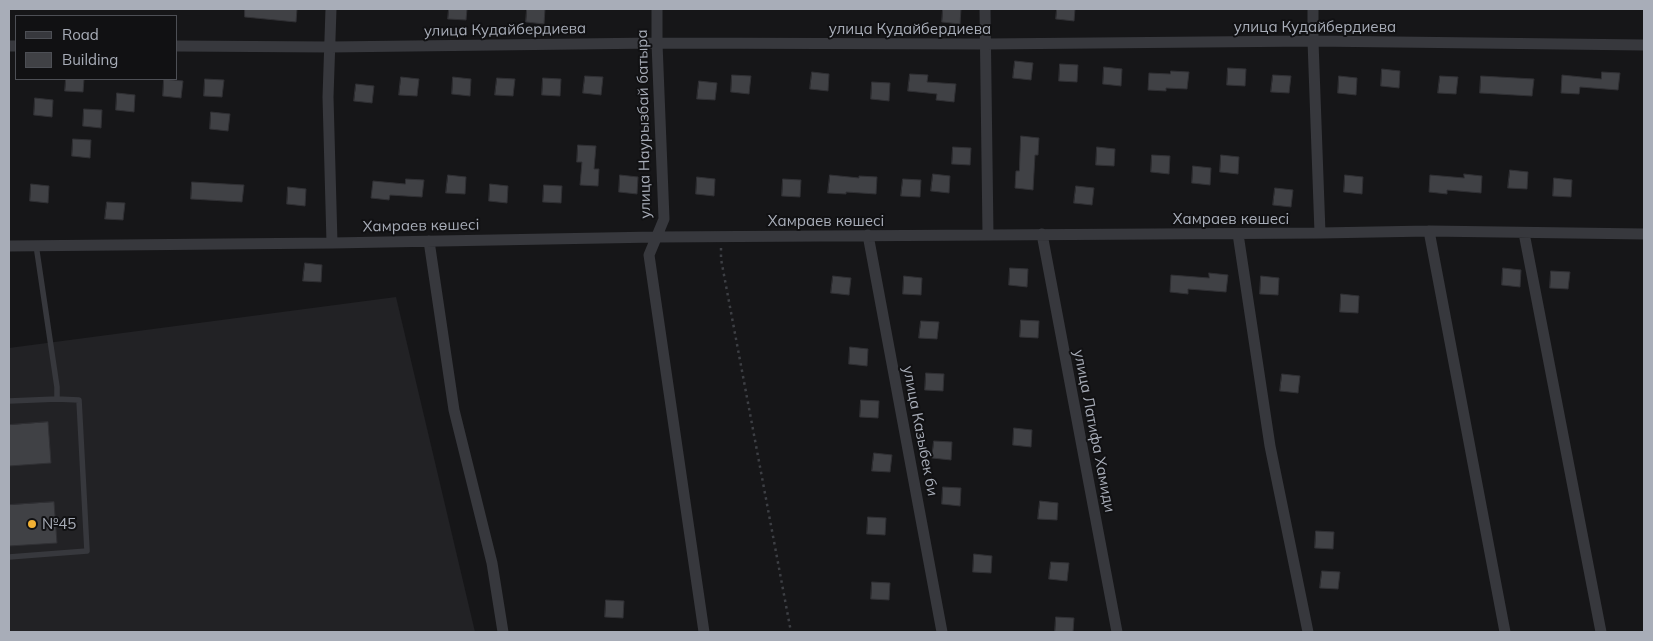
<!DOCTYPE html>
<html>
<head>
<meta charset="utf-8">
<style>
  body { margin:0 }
  #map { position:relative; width:1653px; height:641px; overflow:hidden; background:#161618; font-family:Mulish,sans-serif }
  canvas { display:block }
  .frame { position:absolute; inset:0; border:10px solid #a8adb8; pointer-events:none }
  .legend { position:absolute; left:15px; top:15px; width:162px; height:65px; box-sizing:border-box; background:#111113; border:1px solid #4d4f55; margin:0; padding:6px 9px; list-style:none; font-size:15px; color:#a8adb8 }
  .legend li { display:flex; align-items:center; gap:10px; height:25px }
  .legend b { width:25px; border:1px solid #4d4f55 }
</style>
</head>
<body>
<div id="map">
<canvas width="1653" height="641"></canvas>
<div class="frame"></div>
<ul class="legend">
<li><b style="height:6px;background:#37383d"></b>Road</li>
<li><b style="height:14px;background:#404145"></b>Building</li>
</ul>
</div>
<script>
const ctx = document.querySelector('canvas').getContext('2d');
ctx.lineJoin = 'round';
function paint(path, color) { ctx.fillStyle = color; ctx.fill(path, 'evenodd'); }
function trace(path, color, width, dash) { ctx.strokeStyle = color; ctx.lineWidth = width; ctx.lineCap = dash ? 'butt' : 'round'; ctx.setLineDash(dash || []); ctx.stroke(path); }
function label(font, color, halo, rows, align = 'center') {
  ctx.font = font + ' Mulish,sans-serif'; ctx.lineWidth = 4; ctx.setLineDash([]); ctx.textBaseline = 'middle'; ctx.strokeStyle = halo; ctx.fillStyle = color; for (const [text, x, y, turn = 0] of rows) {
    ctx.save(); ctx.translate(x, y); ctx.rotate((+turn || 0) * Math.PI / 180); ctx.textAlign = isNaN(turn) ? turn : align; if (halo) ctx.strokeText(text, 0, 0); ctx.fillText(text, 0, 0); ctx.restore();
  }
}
paint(new Path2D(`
  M 396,297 L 475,632 L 9,632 L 9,348 Z`), '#222225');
const building = new Path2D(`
  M 245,9 L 297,9 L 296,22 L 245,17 Z
  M 449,9 L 467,9 L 466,20 L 448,19 Z
  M 527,9 L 545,9 L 544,24 L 526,22 Z
  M 943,9 L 961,9 L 960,24 L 942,22 Z
  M 1057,9 L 1075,9 L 1074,21 L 1056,19 Z
  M 1015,61 L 1033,63 L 1031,80 L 1013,78 Z
  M 1060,64 L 1078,65 L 1077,82 L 1059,81 Z
  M 1104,67 L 1122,69 L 1121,86 L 1103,84 Z
  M 1228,68 L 1246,69 L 1245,86 L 1227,85 Z
  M 1382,69 L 1400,71 L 1399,88 L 1381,86 Z
  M 1171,71 L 1189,72 L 1187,89 L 1166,88 L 1166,91 L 1148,90 L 1149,73 L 1170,74 Z
  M 812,72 L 829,74 L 828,91 L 810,89 Z
  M 1602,72 L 1620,73 L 1618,90 L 1580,87 L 1579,94 L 1561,93 L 1562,75 L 1601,79 Z
  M 910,74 L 928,75 L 927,82 L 956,84 L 954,102 L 936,100 L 937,94 L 908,91 Z
  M 732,75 L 751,76 L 749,94 L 731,92 Z
  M 1273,75 L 1291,76 L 1289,93 L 1271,92 Z
  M 585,76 L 603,77 L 601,95 L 583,93 Z
  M 1339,76 L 1357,78 L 1356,95 L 1338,93 Z
  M 1440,76 L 1458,77 L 1456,94 L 1438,93 Z
  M 1481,76 L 1534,79 L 1532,96 L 1480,93 Z
  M 401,77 L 419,79 L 417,96 L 399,95 Z
  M 453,77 L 471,79 L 470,96 L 452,94 Z
  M 497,78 L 515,79 L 513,96 L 495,95 Z
  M 543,78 L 561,79 L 560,96 L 542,95 Z
  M 66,79 L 84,79 L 83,92 L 65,91 Z
  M 164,79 L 183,81 L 181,98 L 163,96 Z
  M 205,79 L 224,80 L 222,97 L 204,96 Z
  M 699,81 L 717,83 L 715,100 L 697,99 Z
  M 872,82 L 890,83 L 889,101 L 871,99 Z
  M 356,84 L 374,86 L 372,103 L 354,101 Z
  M 117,93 L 135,95 L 134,112 L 116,110 Z
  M 35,98 L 53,100 L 52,117 L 34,115 Z
  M 84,109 L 102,110 L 101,128 L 83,126 Z
  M 211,112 L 230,114 L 228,131 L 210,129 Z
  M 1021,136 L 1039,138 L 1038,155 L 1035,155 L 1033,190 L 1015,188 L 1016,171 L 1019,171 Z
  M 73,139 L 91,140 L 90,158 L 72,156 Z
  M 578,145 L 596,146 L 594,169 L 599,169 L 598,186 L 580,185 L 582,162 L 577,162 Z
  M 953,147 L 971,148 L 970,165 L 952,164 Z
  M 1097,147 L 1115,149 L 1114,166 L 1096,165 Z
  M 1152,155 L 1170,156 L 1169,174 L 1151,172 Z
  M 1221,155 L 1239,157 L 1238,174 L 1220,172 Z
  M 1193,166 L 1211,168 L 1210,185 L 1192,183 Z
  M 1510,170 L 1528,172 L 1527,189 L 1508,188 Z
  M 933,174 L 950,176 L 949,193 L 931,191 Z
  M 1464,174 L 1482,176 L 1481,193 L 1447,190 L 1447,194 L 1429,192 L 1430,175 L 1464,178 Z
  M 448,175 L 466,177 L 465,194 L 446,193 Z
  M 620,175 L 638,177 L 637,194 L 619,192 Z
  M 830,175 L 859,178 L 859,176 L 877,177 L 876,194 L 846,192 L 846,194 L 828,193 Z
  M 1345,175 L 1363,177 L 1362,194 L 1344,192 Z
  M 697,177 L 715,179 L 714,196 L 696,194 Z
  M 1554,178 L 1572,180 L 1571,197 L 1553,196 Z
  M 406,179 L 424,180 L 422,197 L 390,195 L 389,200 L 371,198 L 373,181 L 405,184 Z
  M 783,179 L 801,180 L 800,197 L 782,196 Z
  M 903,179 L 921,180 L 920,197 L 901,196 Z
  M 192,182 L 244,185 L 242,202 L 191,199 Z
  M 31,184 L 49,186 L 48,203 L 30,201 Z
  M 490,184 L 508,186 L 507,203 L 489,201 Z
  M 544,185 L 562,186 L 561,203 L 543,202 Z
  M 1076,186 L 1094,188 L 1092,205 L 1074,203 Z
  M 288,187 L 306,189 L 305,206 L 287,204 Z
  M 1275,188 L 1293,190 L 1291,207 L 1273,205 Z
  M 107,202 L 125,203 L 123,220 L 105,219 Z
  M 305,263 L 322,265 L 321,282 L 303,281 Z
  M 1010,268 L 1028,269 L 1027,287 L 1009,285 Z
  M 1503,268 L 1521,270 L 1520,287 L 1502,285 Z
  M 1551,271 L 1570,272 L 1568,289 L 1550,288 Z
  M 1209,273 L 1228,275 L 1226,292 L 1188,289 L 1188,294 L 1170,292 L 1171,275 L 1209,278 Z
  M 833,276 L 851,278 L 849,295 L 831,293 Z
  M 904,276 L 922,278 L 921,295 L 903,294 Z
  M 1261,276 L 1279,278 L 1278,295 L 1260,294 Z
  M 1341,294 L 1359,296 L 1358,313 L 1340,312 Z
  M 1021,320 L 1039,321 L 1038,338 L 1020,337 Z
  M 921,321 L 939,322 L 937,339 L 919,338 Z
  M 850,347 L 868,349 L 867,366 L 849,364 Z
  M 926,373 L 944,374 L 943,391 L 925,390 Z
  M 1282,374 L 1300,376 L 1298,393 L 1280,391 Z
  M 861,400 L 879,401 L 878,418 L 860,417 Z
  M 48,422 L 51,463 L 9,466 L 9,425 Z
  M 1014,428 L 1032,430 L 1031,447 L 1013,445 Z
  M 934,441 L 952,442 L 951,460 L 932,458 Z
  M 874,453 L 892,455 L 890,472 L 872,471 Z
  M 943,487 L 961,488 L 960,506 L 942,504 Z
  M 1040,501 L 1058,503 L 1057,520 L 1038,519 Z
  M 54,502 L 57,543 L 9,546 L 9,505 Z
  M 868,517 L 886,518 L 885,535 L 867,534 Z
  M 1316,531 L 1334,532 L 1333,549 L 1315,548 Z
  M 974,554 L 992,556 L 991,573 L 973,572 Z
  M 1051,562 L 1069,563 L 1067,581 L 1049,579 Z
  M 1322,571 L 1340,572 L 1338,589 L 1320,588 Z
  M 872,582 L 890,583 L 889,600 L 871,599 Z
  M 606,600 L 624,601 L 623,618 L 605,617 Z
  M 1056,617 L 1074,618 L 1073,632 L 1055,632 Z`);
paint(building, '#404145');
trace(building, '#303034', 1);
trace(new Path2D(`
  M 721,248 L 721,259 L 791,632`), '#3d3f44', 2.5, [2.5, 4]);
trace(new Path2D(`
  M 36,245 L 57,387 L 57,399
  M 9,401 L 57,399 L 79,400 L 87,551 L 9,557`), '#37383d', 5.5);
trace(new Path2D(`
  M 331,9 L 328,97 L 332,243
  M 657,9 L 657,43 L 664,219 L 649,255 L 704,632
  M 985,9 L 988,235
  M 1313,9 L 1313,41 L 1320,233
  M 9,46 L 16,46
  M 176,46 L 330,47 L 657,43 L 985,44 L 1313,41 L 1644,45
  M 1429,231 L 1505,632
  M 1524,233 L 1601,632
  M 1042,234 L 1117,632
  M 1238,234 L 1270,446 L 1308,632
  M 868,235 L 942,632
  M 429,241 L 454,410 L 492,563 L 503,632
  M 9,246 L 332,243 L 656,237 L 1320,233 L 1429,231 L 1644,234`), '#37383d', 11);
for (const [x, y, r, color] of [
  [32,524,5,"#f2b134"]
]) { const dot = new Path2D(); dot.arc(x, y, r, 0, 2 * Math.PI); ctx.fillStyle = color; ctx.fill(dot); trace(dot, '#111113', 2); }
label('15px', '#a8adb8', '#111113', [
  ["улица Кудайбердиева",1315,27],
  ["улица Кудайбердиева",910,29],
  ["улица Кудайбердиева",505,30,-1],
  ["улица Наурызбай батыра",644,124,-91],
  ["Хамраев көшесі",1231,219],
  ["Хамраев көшесі",826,221],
  ["Хамраев көшесі",421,226,-1],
  ["улица Казыбек би",920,431,79],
  ["улица Латифа Хамиди",1094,431,79]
]);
label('15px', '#a8adb8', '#111113', [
  ["№45",42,524]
], 'left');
</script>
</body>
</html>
